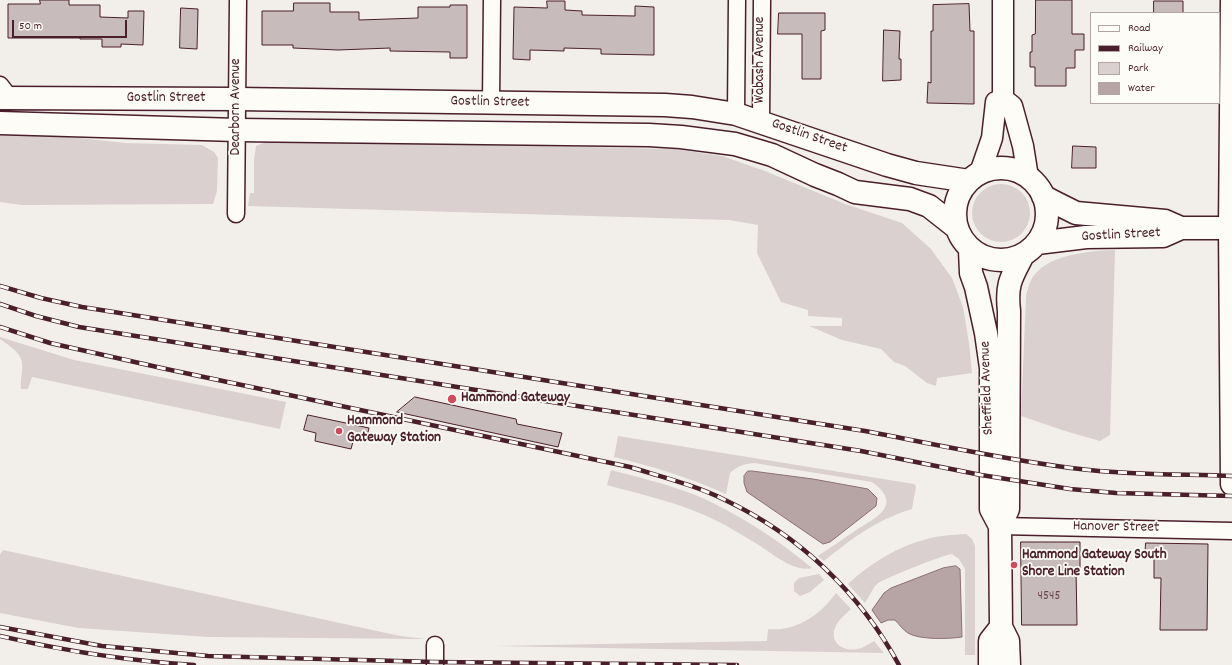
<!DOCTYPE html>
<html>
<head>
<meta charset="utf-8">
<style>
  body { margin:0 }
  #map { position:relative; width:1232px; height:665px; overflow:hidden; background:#f2efeb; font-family:Dekko,sans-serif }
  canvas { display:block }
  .legend { position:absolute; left:1090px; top:12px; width:130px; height:92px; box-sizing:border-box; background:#fdfcf7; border:1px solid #b5a4a5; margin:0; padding:5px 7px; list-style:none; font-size:12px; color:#4a1f2b }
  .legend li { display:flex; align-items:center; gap:8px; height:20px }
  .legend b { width:20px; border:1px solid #b5a4a5 }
  .scale { position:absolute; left:12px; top:20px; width:115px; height:18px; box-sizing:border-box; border:2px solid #4a1f2b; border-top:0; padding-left:5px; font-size:12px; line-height:14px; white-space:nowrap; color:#4a1f2b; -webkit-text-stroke:3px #fdfcf7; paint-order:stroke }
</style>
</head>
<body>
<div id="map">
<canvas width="1232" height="665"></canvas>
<ul class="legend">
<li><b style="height:5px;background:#fdfcf7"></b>Road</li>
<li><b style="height:5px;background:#4a1f2b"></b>Railway</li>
<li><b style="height:11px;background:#d9d0cf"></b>Park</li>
<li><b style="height:11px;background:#b7a5a6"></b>Water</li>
</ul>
<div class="scale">50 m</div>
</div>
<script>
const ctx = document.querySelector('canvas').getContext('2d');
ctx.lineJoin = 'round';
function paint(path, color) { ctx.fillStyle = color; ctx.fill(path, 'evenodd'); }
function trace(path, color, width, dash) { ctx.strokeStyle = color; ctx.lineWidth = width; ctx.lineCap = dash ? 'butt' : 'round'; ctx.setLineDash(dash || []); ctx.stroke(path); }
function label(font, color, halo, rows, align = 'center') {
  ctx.font = font + ' Dekko,sans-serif'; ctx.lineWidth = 3.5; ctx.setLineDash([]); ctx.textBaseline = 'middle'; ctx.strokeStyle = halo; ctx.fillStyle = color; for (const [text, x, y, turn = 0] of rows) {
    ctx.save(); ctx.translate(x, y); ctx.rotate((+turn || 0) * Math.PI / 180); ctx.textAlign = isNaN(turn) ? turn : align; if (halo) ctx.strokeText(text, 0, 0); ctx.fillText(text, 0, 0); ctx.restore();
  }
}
paint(new Path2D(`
  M 0,135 L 49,135 L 126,143 L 202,145 L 214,152 L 218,158 L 217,191 L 213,204 L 22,205 L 0,202 Z
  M 271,140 L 674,149 L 722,156 L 765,171 L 845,204 L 902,223 L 931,249 L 952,278 L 963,307 L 969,343 L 972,373 L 937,378 L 936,386 L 927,383 L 905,366 L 894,362 L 881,349 L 842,340 L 809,326 L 842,326 L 842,318 L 808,316 L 808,310 L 781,302 L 757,253 L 758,225 L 729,220 L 248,206 L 250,193 L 254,193 L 254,160 L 256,146 Z
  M972 213a29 29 0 1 1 58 0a29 29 0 1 1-58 0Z
  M 1115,250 L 1110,435 L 1100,441 L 1065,431 L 1021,416 L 1026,296 C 1028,288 1030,279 1036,273 C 1053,254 1090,251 1115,250 Z
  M 0,337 L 74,360 L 286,402 L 280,429 L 32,377 L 28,389 L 21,389 C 20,380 23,371 22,363 C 21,352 8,345 0,339 Z
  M 618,436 L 914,484 L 916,486 L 912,509 C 878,519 851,539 824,561 L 818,556 C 831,547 843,539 855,531 C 874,518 905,506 872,482 L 754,463 C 743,464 738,466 730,473 L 726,494 C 688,477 654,467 614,457 Z
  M 611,470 C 638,477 666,484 693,494 C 736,512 776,538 812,568 C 792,573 769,550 752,541 C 740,534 728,526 715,520 C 681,503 643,495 607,485 Z
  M 966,534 L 972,539 L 975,546 L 975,655 L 965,655 L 965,569 L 959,559 L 952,554 C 943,555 883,579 877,584 C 872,589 869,597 865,603 L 848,584 C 871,563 896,547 927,539 C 939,535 954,535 966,534 Z
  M 3,550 L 400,636 L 426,639 L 208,637 L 79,628 L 0,613 L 0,555 Z
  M 819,574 L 824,580 L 810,592 L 800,596 L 794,591 L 794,583 L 799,578 Z
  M 836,593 L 851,609 C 846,614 837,621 835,628 C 829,643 844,652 858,649 C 863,648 869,644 874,641 L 884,653 L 493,646 L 767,641 L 768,629 C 796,632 820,615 836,593 Z`), '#d9d0cf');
const water = new Path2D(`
  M 748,471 L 752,471 L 813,479 L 868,489 L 877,498 L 876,506 L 830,542 L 823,544 L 747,492 L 744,483 L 744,476 Z
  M 956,566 L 960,569 L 962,637 C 949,639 919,640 908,633 C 903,630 899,624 895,620 L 888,620 L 881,623 L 872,610 L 884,593 L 891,588 L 943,568 Z`);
paint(water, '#b7a5a6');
trace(water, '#8b6f75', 1);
const building = new Path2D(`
  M 40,0 L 69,0 L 69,5 L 100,5 L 100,17 L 128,18 L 128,11 L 144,11 L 143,45 L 121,44 L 121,47 L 102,47 L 102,39 L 80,39 L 80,38 L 8,38 L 8,4 L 40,4 Z
  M 1036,0 L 1072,0 L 1072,34 L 1084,34 L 1084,50 L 1075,50 L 1075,68 L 1066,68 L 1066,86 L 1035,86 L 1035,67 L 1030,67 L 1030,52 L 1032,52 L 1032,35 L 1035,34 Z
  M 547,1 L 565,1 L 565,10 L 582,11 L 582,15 L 635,16 L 635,6 L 654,7 L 654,55 L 601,54 L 601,49 L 564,48 L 564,51 L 530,50 L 530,60 L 513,59 L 514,7 L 547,8 Z
  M 1154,1 L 1183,1 L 1183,13 L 1154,13 Z
  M 294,3 L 330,3 L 330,12 L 359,12 L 359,20 L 418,18 L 418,7 L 450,7 L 450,5 L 467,5 L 467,58 L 450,58 L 450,52 L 390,51 L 390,48 L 338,50 L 293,48 L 293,45 L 262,45 L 262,11 L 293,11 Z
  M 969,4 L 970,31 L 974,31 L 974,104 L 927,103 L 928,82 L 931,83 L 931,31 L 933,31 L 933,5 Z
  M 181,8 L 198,9 L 197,49 L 180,48 Z
  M 779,13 L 825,13 L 825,30 L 821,31 L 821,79 L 802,79 L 802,34 L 778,34 Z
  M 884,30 L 900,31 L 899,59 L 901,59 L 901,80 L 883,81 Z
  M 1073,146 L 1096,147 L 1096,168 L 1072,168 Z
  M 415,397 L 516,419 L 517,424 L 562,433 L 558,447 L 397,412 Z
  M 308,415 L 369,428 L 366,440 L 354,438 L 351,449 L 315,441 L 316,433 L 304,430 Z
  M 1021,542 L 1080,542 L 1080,568 L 1076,568 L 1077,625 L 1022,625 Z
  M 1146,543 L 1208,544 L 1207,630 L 1160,630 L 1161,578 L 1154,578 L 1154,558 L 1145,558 Z`);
paint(building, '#c8bbbb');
trace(building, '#4a1f2b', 1);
const minor = new Path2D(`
  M 0,85 L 10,98
  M 491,103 L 492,0
  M 736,114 L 737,0
  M 761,121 L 762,0
  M 236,214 L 238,0
  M 1000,526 L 1232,531
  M 435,645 L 435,665`);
const tertiary = new Path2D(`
  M 1003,99 L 1003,0
  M 1003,99 L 1012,106 L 1023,146 L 1028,177
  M 980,173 L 992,138 L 996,102 L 1003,99`);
const secondary = new Path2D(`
  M 1232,0 L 1230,228 L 1232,484
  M 0,98 L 237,99 L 665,105 L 692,107 L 736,114 L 887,165 L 916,173 L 969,181
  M 0,123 L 237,130 L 649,135 L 681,137 L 735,144 L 772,155 L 815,175 L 838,184 L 855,192 L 910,199 L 929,206 L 957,228
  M955 214a46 46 0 1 1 92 0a46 46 0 1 1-92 0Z
  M 1043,196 L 1052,201 L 1076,213 L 1165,221 L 1181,228
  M 1037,243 L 1086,237 L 1163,236 L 1181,228 L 1232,228
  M 970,250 L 971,273 L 976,287 L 986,333 L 991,368 L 991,509 L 1000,526
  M 990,665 L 990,641 L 1001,627
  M 1009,665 L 1008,641 L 1001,627 L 1000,526 L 1008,509 L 1009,311 C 1006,284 1011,278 1023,255`);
trace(minor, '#4a1f2b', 19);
trace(tertiary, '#4a1f2b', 23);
trace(secondary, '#4a1f2b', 25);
trace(minor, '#fdfcf7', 16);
trace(tertiary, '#fdfcf7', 20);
trace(secondary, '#fdfcf7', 22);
const rail = new Path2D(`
  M 0,286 L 41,298 L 82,307 L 865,431 C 933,444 1002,459 1071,468 C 1125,475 1178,474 1232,476
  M 0,304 L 36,316 L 79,327 L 861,451 L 981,475 L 1070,489 L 1116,493 L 1232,496
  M 0,327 L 50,343 L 166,369 L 630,467 C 662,477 695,485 725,500 C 799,535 860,593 899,665
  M 0,627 L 102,646 L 208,656 L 435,662 L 737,665
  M 0,636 C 64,651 129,661 194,665`);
trace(rail, '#4a1f2b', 4.5);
trace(rail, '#fdfcf7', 3, [9]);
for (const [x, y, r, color] of [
  [452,399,5,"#d1495b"],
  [339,431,4,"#d1495b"],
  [1014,565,4,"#d1495b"]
]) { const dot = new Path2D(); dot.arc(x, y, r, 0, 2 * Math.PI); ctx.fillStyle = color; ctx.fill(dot); trace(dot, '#fdfcf7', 1.5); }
label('13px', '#6a464f', null, [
  ["4545",1049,597]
]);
label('15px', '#4a1f2b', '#fdfcf7', [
  ["Wabash Avenue",761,60,-90],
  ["Gostlin Street",166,99],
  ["Gostlin Street",490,103,1],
  ["Dearborn Avenue",237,107,-90],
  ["Gostlin Street",809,137,19],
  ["Gostlin Street",1121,236,-3],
  ["Sheffield Avenue",988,388,-92],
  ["Hanover Street",1116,528,1]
]);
label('bold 15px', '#4a1f2b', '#fdfcf7', [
  ["Hammond Gateway",461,399],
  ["Hammond",347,422],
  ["Gateway Station",347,439],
  ["Hammond Gateway South",1022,556],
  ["Shore Line Station",1022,573]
], 'left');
</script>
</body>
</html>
